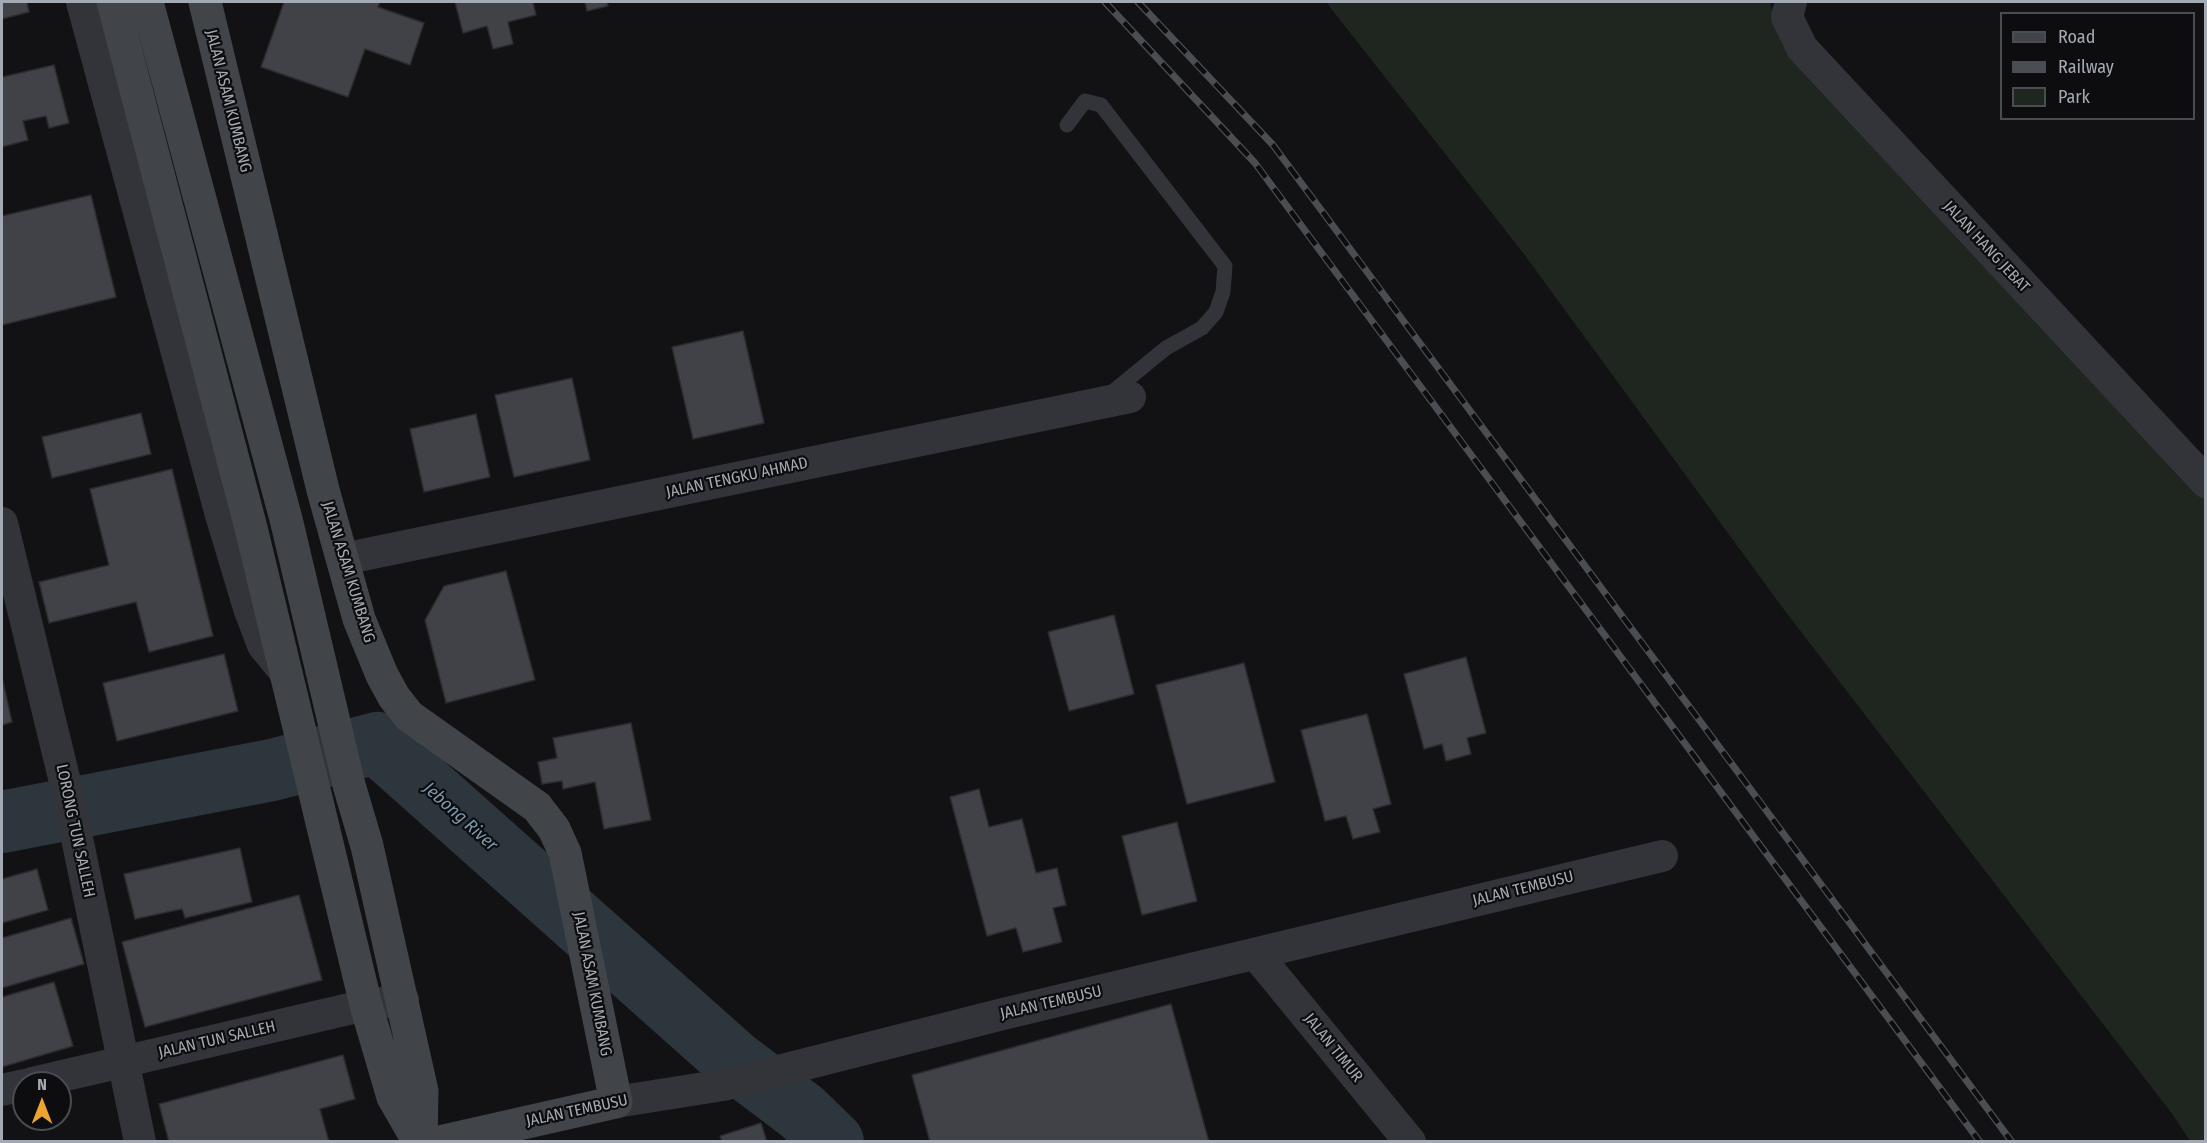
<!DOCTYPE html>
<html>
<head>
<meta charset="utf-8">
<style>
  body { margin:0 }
  #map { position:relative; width:2207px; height:1143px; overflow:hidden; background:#121214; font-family:"Fira Sans Condensed",sans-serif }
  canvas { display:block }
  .frame { position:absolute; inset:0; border:3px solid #a4aab4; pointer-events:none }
  .legend { position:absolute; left:2000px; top:12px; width:195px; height:108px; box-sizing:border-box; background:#0d0d0f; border:2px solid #494c51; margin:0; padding:8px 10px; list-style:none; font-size:18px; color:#a4aab4 }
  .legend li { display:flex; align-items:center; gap:12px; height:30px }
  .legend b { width:30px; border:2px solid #494c51 }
  .north { position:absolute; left:12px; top:1071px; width:60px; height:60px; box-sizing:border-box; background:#0d0d0f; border:2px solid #494c51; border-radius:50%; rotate:0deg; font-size:16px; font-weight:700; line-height:24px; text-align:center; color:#a4aab4 }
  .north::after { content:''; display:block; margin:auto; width:21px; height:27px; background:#efa42f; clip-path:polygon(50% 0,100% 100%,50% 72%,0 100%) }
</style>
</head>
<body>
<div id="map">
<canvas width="2207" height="1143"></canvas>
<div class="frame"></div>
<ul class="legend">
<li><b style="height:8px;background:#414449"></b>Road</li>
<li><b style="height:8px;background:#4a4d52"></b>Railway</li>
<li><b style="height:16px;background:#1f261f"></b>Park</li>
</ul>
<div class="north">N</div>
</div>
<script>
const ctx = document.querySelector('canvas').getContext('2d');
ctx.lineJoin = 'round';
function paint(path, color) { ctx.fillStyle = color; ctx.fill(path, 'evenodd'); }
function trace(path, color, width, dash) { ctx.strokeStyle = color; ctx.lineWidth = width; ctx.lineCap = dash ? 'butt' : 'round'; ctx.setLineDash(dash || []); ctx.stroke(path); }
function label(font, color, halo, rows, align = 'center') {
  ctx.font = font + ' "Fira Sans Condensed",sans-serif'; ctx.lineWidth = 4.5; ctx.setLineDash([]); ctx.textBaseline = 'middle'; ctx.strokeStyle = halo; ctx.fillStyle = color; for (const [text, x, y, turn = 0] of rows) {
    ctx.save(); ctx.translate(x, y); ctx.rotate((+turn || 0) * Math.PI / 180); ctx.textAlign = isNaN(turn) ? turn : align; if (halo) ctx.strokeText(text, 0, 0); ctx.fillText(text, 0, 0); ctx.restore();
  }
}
paint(new Path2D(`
  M 1326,2 L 1770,2 L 1781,42 L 2205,489 L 2205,1141 L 2190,1141 L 2173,1115 L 1782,607 L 1524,254 Z`), '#1f261f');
trace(new Path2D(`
  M 2,822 L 272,770 L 377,743 L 733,1060 L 802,1112 L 833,1142`), '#2c363c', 62);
const building = new Path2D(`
  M 2,2 L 27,2 L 29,12 L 2,19 Z
  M 284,2 L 380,2 L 378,7 L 424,23 L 410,65 L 365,49 L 348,97 L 261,67 Z
  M 455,2 L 533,2 L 536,15 L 508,22 L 513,44 L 493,49 L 487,26 L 463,33 Z
  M 585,2 L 607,2 L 608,6 L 587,11 Z
  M 54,65 L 69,123 L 49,128 L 46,116 L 23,121 L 28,140 L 2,147 L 2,77 Z
  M 91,195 L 116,297 L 2,325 L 2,216 Z
  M 743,331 L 764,423 L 693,439 L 672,347 Z
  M 572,378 L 590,460 L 514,477 L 495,395 Z
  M 141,413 L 151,454 L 52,478 L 42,437 Z
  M 476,414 L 490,477 L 424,492 L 410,429 Z
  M 172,469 L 213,636 L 149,652 L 136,602 L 49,623 L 39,582 L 109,565 L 90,489 Z
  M 506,571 L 535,680 L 446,703 L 425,620 L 444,586 Z
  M 1114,615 L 1134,694 L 1069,711 L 1048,632 Z
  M 224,654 L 238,711 L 117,741 L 103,683 Z
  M 1466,657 L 1486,733 L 1467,738 L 1471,754 L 1446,761 L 1442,744 L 1424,749 L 1404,674 Z
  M 1244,663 L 1275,782 L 1187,804 L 1156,685 Z
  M 2,677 L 12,722 L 2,725 Z
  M 1367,714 L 1391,804 L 1373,809 L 1380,832 L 1353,839 L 1346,816 L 1325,821 L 1301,730 Z
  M 631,723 L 651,820 L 604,829 L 595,782 L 563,789 L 562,781 L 542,784 L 538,762 L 557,758 L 553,738 Z
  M 979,789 L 989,827 L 1022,819 L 1036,873 L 1057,868 L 1066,905 L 1053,908 L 1062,942 L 1023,952 L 1016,928 L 987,936 L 950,797 Z
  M 1177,822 L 1197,901 L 1142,915 L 1122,836 Z
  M 240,848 L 252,902 L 185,918 L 182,909 L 135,919 L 124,874 Z
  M 37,869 L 48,910 L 2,923 L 2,879 Z
  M 299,895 L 322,980 L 145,1027 L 122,942 Z
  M 71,918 L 84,964 L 2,988 L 2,938 Z
  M 54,982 L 73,1046 L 2,1067 L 2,997 Z
  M 1171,1004 L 1209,1142 L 930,1142 L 912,1075 Z
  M 343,1055 L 355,1099 L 320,1109 L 329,1142 L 169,1142 L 159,1104 Z
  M 761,1123 L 767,1142 L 722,1142 L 720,1136 Z`);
paint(building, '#414247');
trace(building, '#2c2c30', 1.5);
trace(new Path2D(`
  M 1067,125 L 1085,101 L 1101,105 L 1225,266 L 1223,292 L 1216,312 L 1202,328 L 1166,348 L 1110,394`), '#333439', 15);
trace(new Path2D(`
  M 82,2 L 221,515 L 249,608 L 263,645 L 286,673
  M 1791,2 L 1787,17 L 1802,48 L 2206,482
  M 2,523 L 67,790 L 140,1142
  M 343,559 L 1130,397
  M 1256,954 L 1410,1142
  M 32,1083 L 366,1005 L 403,1000
  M 2,1090 L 24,1085
  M 616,1102 L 723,1085 L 1003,1014 L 1662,856`), '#333439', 32);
trace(new Path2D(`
  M 113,2 L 251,528 L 366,1005 L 393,1097 L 419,1142
  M 147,2 L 286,519 L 349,785 L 367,846 L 422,1091 L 421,1142
  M 205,2 L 323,490 L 359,619 L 382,675 L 394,697 L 409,716 L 537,807 L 554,829 L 565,853 L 616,1102 L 439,1142`), '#414449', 33);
const rail = new Path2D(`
  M 1105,2 L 1255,163 L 1980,1142
  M 1138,2 L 1273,145 L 2012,1142`);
trace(rail, '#4a4d52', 7);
trace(rail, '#0d0d0f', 4.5, [14]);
label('16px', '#a4aab4', '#0d0d0f', [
  ["JALAN ASAM KUMBANG",228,101,76],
  ["JALAN HANG JEBAT",1986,247,47],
  ["JALAN TENGKU AHMAD",737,478,-12],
  ["JALAN ASAM KUMBANG",348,572,73],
  ["LORONG TUN SALLEH",75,831,78],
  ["JALAN TEMBUSU",1523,889,-14],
  ["JALAN ASAM KUMBANG",592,984,79],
  ["JALAN TEMBUSU",1051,1003,-13],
  ["JALAN TUN SALLEH",217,1040,-13],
  ["JALAN TIMUR",1333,1048,51],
  ["JALAN TEMBUSU",577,1111,-12]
]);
label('italic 18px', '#7b9aaf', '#0d0d0f', [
  ["Jebong River",460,817,42]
]);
</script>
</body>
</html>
